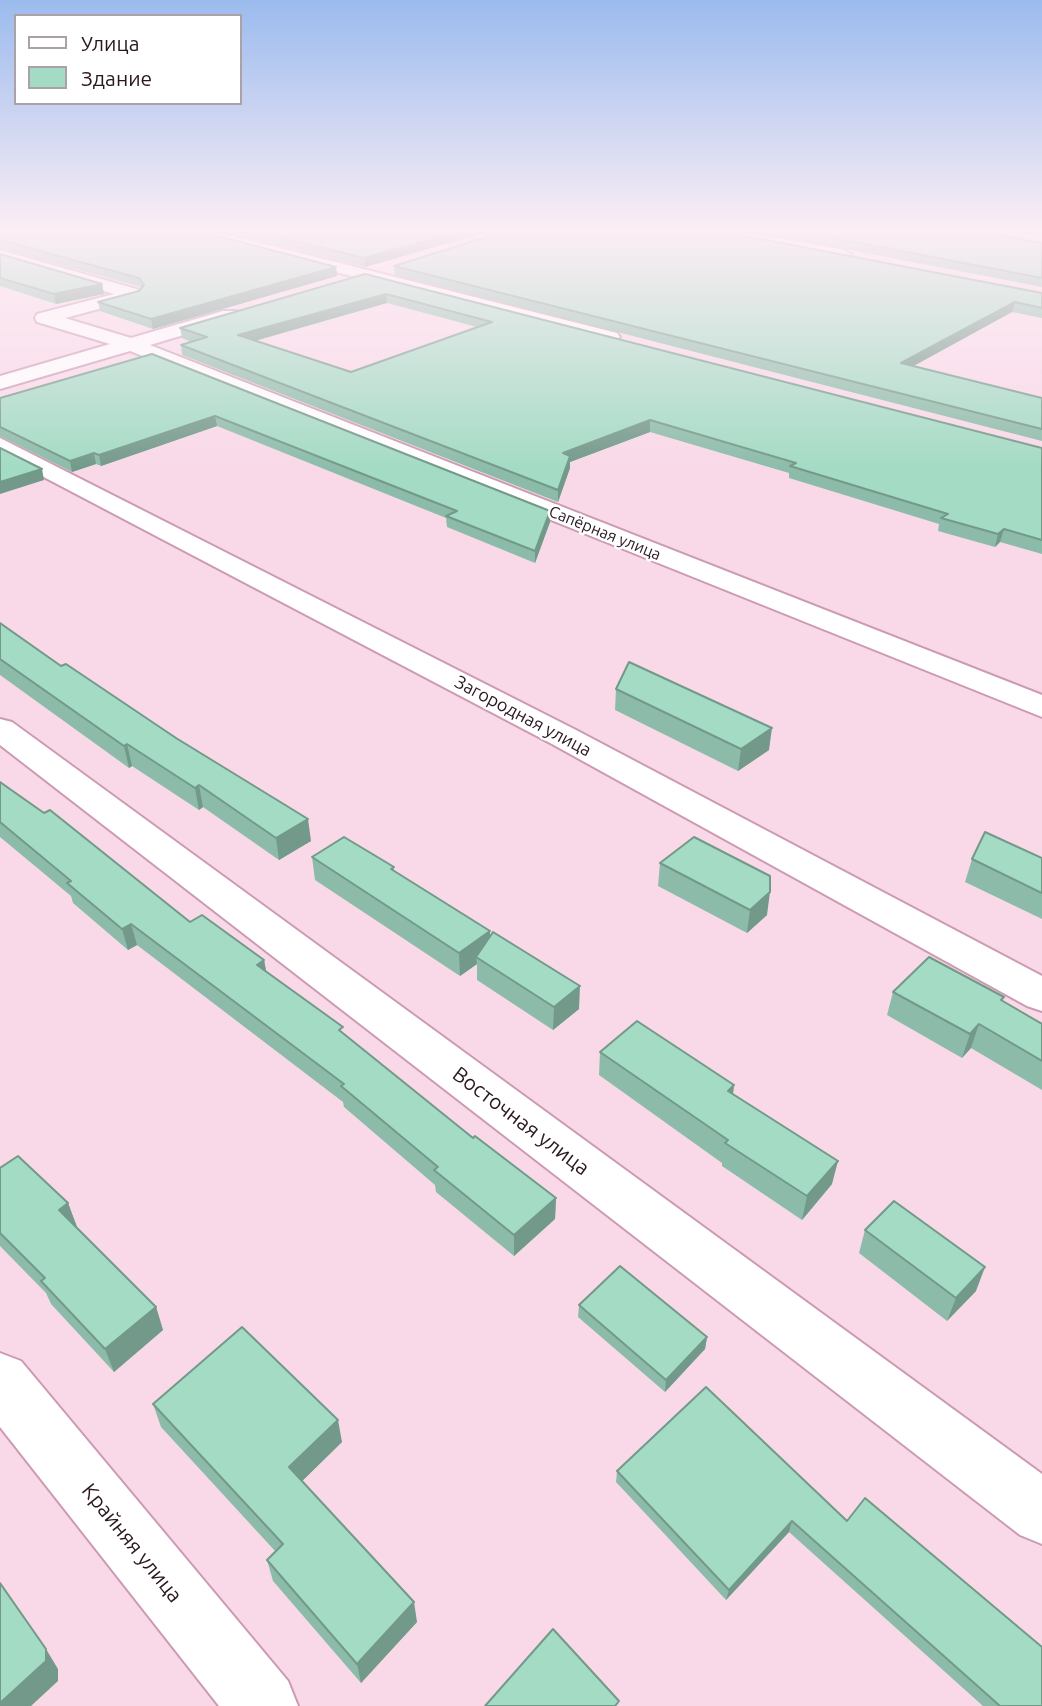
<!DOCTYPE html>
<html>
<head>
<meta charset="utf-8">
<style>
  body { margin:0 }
  #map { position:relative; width:1042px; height:1706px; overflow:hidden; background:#f9d9e8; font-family:Ubuntu,sans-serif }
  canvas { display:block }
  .legend { position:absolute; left:14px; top:14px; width:228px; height:91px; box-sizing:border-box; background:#fff; border:2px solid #aaa2a6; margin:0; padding:9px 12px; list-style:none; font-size:21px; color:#2a1721 }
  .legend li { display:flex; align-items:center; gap:14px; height:35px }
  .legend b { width:35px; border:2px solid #aaa2a6 }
</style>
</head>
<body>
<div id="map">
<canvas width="1042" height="1706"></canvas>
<ul class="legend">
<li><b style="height:9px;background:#fff"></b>Улица</li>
<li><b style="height:19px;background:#a3dbc4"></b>Здание</li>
</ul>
</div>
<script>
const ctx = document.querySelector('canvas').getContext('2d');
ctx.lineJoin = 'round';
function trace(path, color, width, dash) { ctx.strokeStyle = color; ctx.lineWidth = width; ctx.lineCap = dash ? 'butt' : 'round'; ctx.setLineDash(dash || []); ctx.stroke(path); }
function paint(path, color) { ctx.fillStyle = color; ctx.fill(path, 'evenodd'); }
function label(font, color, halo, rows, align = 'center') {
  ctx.font = font + ' Ubuntu,sans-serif'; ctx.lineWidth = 5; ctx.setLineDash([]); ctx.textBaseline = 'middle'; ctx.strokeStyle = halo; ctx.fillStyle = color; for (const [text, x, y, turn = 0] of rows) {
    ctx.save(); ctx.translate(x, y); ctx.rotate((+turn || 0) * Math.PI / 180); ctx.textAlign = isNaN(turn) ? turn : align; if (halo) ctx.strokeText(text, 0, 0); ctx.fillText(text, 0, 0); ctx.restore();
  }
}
const street = new Path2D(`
  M 190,232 L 217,232 L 617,333 L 620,337 L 610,343 L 193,235 Z
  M 462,232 L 494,232 L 504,237 L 496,242 L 465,235 Z
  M 711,232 L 745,232 L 844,250 L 852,255 L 844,260 L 719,237 Z
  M 0,250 L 140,290 L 143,294 L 140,298 L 65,318 L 131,338 L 223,311 L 237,311 L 239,315 L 237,319 L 150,345 L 1042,695 L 1042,717 L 130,351 L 0,389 L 0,376 L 110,344 L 37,322 L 35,318 L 37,314 L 114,294 L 0,260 Z
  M 0,438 L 576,730 L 1042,976 L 1042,1011 L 1027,1006 L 552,744 L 0,454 Z
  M 0,719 L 12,722 L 1042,1474 L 1042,1544 L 1020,1535 L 0,745 Z
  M 0,1353 L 21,1361 L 288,1681 L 298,1706 L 219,1706 L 0,1427 Z`);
trace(street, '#cc9bb3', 4);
paint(street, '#fff');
paint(new Path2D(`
  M 0,232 L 336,267 L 337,276 L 153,329 L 100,311 L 98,302 L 139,291 L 141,287 L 0,248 Z
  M 227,232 L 487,232 L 365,267 Z
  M 757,232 L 979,232 L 1042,243 L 1042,287 Z
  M 1014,232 L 1042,232 L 1042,237 Z
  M 0,254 L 102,284 L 104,294 L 56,304 L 0,286 Z
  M 394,266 L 1042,293 L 1042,318 L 1012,312 L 913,366 L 1042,398 L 1042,441 L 395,275 Z
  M 365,274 L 1042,448 L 1042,554 L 1000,542 L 995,547 L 938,531 L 939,524 L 789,478 L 789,473 L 650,432 L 570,462 L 570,468 L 558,502 L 182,355 L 181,345 L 191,342 L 182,338 L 180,328 ZM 387,303 L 477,327 L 351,372 L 255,341 Z
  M 152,354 L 550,522 L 535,563 L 447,527 L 446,518 L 217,426 L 101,466 L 96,464 L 72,472 L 0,436 L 0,398 Z
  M 0,623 L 311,841 L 279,860 L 203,807 L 199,810 L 132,766 L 129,768 L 0,675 Z
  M 616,689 L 769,750 L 738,771 L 615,710 Z
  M 0,782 L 190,922 L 264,960 L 266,971 L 473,1138 L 556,1198 L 555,1219 L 514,1256 L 436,1192 L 435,1185 L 344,1107 L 343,1102 L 137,945 L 128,950 L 73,903 L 71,896 L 0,837 Z
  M 312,857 L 394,867 L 394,871 L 490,937 L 579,1009 L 553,1030 L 477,980 L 477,964 L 460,976 L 315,880 Z
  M 1042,858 L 1042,919 L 965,882 L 972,859 Z
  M 660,863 L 767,915 L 747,933 L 658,886 Z
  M 893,992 L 1003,1001 L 1042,1024 L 1042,1090 L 971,1048 L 962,1058 L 887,1015 Z
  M 600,1052 L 734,1085 L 733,1094 L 832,1184 L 802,1220 L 722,1166 L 722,1163 L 599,1075 Z
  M 0,1168 L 68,1203 L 77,1227 L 76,1227 L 156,1307 L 163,1330 L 114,1372 L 51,1304 L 46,1293 L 0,1246 Z
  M 865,1230 L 976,1291 L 947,1321 L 859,1253 Z
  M 579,1305 L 707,1337 L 705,1349 L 665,1392 L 578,1317 Z
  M 706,1387 L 1042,1706 L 983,1706 L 789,1532 L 726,1600 L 616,1482 L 617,1471 Z
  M 153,1404 L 342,1442 L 302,1481 L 417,1622 L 361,1683 L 273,1581 L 267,1560 L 276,1552 L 161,1427 Z`), '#8cbca9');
paint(new Path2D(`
  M 457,232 L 487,232 L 365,267 L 364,258 Z
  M 336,267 L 337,276 L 153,329 L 151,319 Z
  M 102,284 L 104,294 L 56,304 L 54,294 Z
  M 386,294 L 387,303 L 240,345 L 238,335 Z
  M 1015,302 L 1012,312 L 899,374 L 901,363 Z
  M 215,416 L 217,426 L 101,466 L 99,455 Z
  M 650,420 L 650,432 L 570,462 L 570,468 L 558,502 L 558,490 L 563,453 Z
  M 94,453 L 96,464 L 72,472 L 70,461 Z
  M 42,469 L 44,480 L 0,494 L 0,482 Z
  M 550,511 L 550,522 L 535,563 L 535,551 Z
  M 1004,529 L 1000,542 L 995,547 L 998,534 Z
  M 772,728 L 769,750 L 738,771 L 741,749 Z
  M 127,744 L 132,766 L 129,768 L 124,746 Z
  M 199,785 L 203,807 L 199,810 L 195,788 Z
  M 308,819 L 311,841 L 279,860 L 276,838 Z
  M 770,892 L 767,915 L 747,933 L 750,910 Z
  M 131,924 L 137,945 L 128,950 L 122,929 Z
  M 490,931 L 490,954 L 476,957 L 477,964 L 460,976 L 459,953 Z
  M 264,960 L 268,981 L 257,965 Z
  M 580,986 L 579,1009 L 553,1030 L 554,1007 Z
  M 979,1024 L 971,1048 L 962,1058 L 970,1034 Z
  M 734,1085 L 731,1109 L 728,1091 Z
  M 838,1161 L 832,1184 L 802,1220 L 807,1196 Z
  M 556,1198 L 555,1219 L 514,1256 L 514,1235 Z
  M 68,1203 L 77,1227 L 68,1234 L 59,1210 Z
  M 985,1267 L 976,1291 L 947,1321 L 956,1298 Z
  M 156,1307 L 163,1330 L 114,1372 L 105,1349 Z
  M 707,1337 L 705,1349 L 665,1392 L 666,1380 Z
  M 338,1420 L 342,1442 L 294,1489 L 289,1467 Z
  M 792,1521 L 789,1532 L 726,1600 L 729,1590 Z
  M 414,1602 L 417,1622 L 361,1683 L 357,1664 Z
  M 46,1649 L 58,1669 L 58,1681 L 31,1706 L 0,1706 L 0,1703 Z`), '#729989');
const building = new Path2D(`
  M 0,232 L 202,232 L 336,267 L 151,319 L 98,302 L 139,291 L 144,285 L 139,278 L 0,240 Z
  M 259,232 L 457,232 L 364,258 Z
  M 503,232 L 724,232 L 1042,293 L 1042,308 L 1015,302 L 901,363 L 1042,398 L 1042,429 L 394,266 Z
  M 802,232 L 979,232 L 1042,243 L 1042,278 Z
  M 0,254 L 102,284 L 54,294 L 0,278 Z
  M 365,274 L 1042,448 L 1042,540 L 1004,529 L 998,534 L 941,518 L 948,514 L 790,466 L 796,463 L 650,420 L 563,453 L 570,456 L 558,490 L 181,345 L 207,337 L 180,328 ZM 386,294 L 492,322 L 351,372 L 238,335 Z
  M 152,354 L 550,511 L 535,551 L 446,516 L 457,511 L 215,416 L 99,455 L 94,453 L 70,461 L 0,427 L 0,398 Z
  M 0,448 L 42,469 L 0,482 Z
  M 0,623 L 61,666 L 66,664 L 176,738 L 308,819 L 276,838 L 199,785 L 195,788 L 127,744 L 124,746 L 0,659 Z
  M 629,662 L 772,728 L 741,749 L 616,689 Z
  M 0,782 L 44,813 L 50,810 L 190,922 L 202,915 L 264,960 L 257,965 L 343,1027 L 339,1030 L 473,1138 L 475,1136 L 556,1198 L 514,1235 L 434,1170 L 438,1167 L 341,1086 L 344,1084 L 131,924 L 122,929 L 67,883 L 71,881 L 0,822 Z
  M 985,832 L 1042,858 L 1042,893 L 972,859 Z
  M 344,837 L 394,867 L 391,869 L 490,931 L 459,953 L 312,857 Z
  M 694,837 L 770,876 L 770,892 L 750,910 L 660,863 Z
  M 493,932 L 580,986 L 554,1007 L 476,957 Z
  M 929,957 L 1004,997 L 1001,1000 L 1042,1024 L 1042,1061 L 979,1024 L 970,1034 L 893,992 Z
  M 637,1021 L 734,1085 L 728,1091 L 838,1161 L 807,1196 L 725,1143 L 728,1140 L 600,1052 Z
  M 18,1156 L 68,1203 L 59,1210 L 156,1307 L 105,1349 L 41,1281 L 45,1278 L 0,1233 L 0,1168 Z
  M 894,1201 L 985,1267 L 956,1298 L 865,1230 Z
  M 620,1266 L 707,1337 L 666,1380 L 579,1305 Z
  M 242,1327 L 338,1420 L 289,1467 L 414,1602 L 357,1664 L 267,1560 L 283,1544 L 153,1404 Z
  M 706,1387 L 847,1521 L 865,1498 L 1042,1647 L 1042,1706 L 1000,1706 L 792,1521 L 729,1590 L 617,1471 Z
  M 0,1583 L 46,1649 L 46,1661 L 0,1703 Z
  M 553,1629 L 619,1701 L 615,1706 L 485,1706 Z`);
paint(building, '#a3dbc4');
trace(building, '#729989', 2);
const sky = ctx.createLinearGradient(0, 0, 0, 471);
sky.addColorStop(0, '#9bbbee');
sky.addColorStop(0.49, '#fceef5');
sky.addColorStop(1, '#fceef500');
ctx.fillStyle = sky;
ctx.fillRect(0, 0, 1042, 471);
label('16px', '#2a1721', '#fff', [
  ["Сапёрная улица",605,533,22]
]);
label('18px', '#2a1721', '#fff', [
  ["Загородная улица",523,716,28]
]);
label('21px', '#2a1721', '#fff', [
  ["Восточная улица",521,1121,37],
  ["Крайняя улица",132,1543,51]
]);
</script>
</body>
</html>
